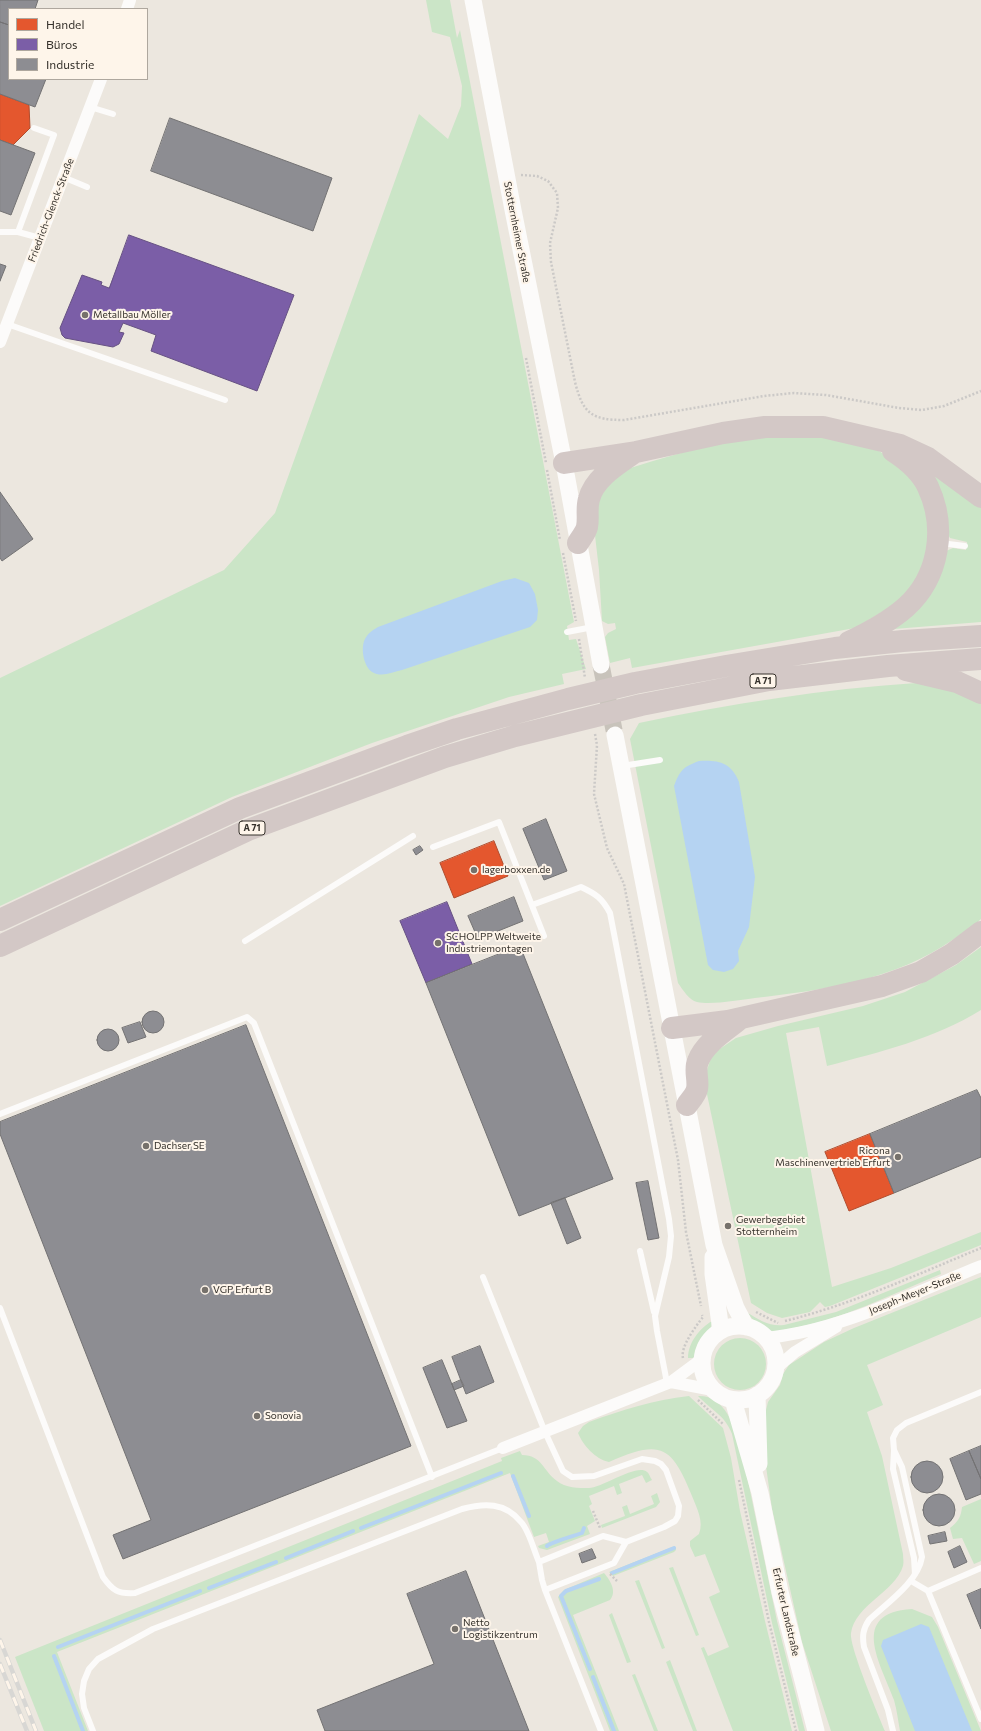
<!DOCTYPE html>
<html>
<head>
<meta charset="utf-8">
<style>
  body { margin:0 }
  #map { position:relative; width:981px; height:1731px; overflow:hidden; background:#ece7df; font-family:Commissioner,sans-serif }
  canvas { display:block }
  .legend { position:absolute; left:8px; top:8px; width:140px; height:72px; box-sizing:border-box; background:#fef5ea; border:1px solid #aea79e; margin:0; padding:5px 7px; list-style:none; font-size:12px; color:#36322c }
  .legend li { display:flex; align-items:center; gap:8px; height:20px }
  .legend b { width:20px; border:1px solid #aea79e }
</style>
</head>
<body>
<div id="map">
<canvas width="981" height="1731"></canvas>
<ul class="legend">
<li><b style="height:11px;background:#e4572e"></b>Handel</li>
<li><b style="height:11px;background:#7b5ea7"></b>Büros</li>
<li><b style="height:11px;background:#8d8d92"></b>Industrie</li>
</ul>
</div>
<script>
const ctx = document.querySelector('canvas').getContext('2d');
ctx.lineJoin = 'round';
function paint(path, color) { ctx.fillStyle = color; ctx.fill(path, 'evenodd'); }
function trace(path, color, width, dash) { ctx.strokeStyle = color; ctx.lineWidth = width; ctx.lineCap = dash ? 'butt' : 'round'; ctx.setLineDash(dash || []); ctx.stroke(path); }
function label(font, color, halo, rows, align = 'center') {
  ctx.font = font + ' Commissioner,sans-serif'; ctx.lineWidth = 4; ctx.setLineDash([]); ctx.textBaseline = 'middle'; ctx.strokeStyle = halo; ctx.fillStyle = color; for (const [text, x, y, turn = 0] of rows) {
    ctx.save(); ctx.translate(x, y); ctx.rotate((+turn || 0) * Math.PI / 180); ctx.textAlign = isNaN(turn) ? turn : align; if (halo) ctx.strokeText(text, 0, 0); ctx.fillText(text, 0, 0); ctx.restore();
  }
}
paint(new Path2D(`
  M 426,0 L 450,0 L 457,38 L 460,30 L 574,622 L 567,626 L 569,640 L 576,639 L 586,669 L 562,674 L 564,684 L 509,697 L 372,743 L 232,797 L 0,906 L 0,678 L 224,570 L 275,513 L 419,114 L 448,139 L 461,106 L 462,86 L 450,37 L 432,32 Z
  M 792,434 L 842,439 L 876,449 L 896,462 L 918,481 L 929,504 L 931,556 L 909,596 L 855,628 L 632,668 L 630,658 L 610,663 L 605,637 L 608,633 L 616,629 L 615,623 L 608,624 L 602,621 L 599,570 L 593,518 L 602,490 L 624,470 L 653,461 L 698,448 L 739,440 Z
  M 920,464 L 981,501 L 981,622 L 894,629 L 946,551 L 953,548 L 966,550 L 967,542 L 950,538 L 947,533 Z
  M 916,683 L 936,684 L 981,701 L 981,919 C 973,927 963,933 954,939 C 895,980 825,990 755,998 C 739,1000 712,1005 697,1002 C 689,1000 683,990 678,983 L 630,739 L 639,723 C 730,704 823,689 916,683 Z
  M 981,947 L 981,1010 C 934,1039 880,1052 827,1066 L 819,1027 L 786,1033 L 832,1287 L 891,1268 L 981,1232 L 981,1245 L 830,1306 L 825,1307 L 820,1302 L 810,1312 L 782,1318 L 767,1313 L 751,1303 L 704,1080 L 712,1054 L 736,1038 L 778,1026 L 863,1006 L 905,992 L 956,965 Z
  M 940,1270 L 941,1274 C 892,1294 842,1320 789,1329 C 783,1330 776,1332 771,1331 C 760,1329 754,1322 748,1313 C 759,1320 770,1327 784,1325 L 836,1312 Z
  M 981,1277 L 981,1317 L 867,1365 L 883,1405 L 867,1412 L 882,1456 L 903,1554 C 903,1558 904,1562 903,1566 C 895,1592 855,1605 851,1633 C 849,1646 878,1714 885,1731 L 831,1731 L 802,1642 L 772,1509 L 763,1445 L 765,1414 L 768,1402 L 780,1385 L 783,1374 L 789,1365 L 824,1342 L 854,1328 Z
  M 712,1321 L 710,1334 L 702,1345 L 699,1352 L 693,1358 L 688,1358 C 688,1343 699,1329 712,1321 Z
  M714 1364a26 26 0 1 1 52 0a26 26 0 1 1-52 0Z
  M 689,1396 L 723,1428 L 731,1458 L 740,1511 L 765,1621 L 792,1731 L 733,1731 L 701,1648 L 704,1647 L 708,1656 L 729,1647 L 709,1597 L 720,1592 L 705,1554 L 695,1557 L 690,1546 L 690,1541 L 699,1534 C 704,1521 697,1509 692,1496 C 671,1444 660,1440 609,1462 C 595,1459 583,1445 578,1433 L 583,1426 L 589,1422 C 622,1410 654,1400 689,1396 Z
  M 698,1396 C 725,1395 734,1426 741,1447 L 777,1621 L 805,1731 L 799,1731 L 772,1623 L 732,1434 C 725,1415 711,1410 698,1396 Z
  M 520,1451 L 522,1455 C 542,1455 543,1471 557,1481 C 565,1488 579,1488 589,1488 C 602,1488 637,1463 647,1472 C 649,1473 650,1477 652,1480 L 646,1483 L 642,1475 L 619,1484 L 622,1493 L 617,1495 L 614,1486 L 589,1496 L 592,1504 L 589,1506 L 595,1521 L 587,1526 L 590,1534 L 547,1550 L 539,1548 L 538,1546 L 549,1542 L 546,1533 L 534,1537 L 510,1473 L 57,1652 L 88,1731 L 44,1731 L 15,1657 L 502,1461 L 501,1458 Z
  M 657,1493 L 660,1502 L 656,1507 L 602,1528 L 601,1525 L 625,1516 L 622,1507 L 627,1505 L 630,1514 L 654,1504 L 651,1496 Z
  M 981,1499 L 981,1561 L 974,1564 L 962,1538 L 953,1539 L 950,1528 C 958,1522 961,1517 962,1507 Z
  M 675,1546 L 676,1550 L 674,1552 L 613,1576 L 609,1572 Z
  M 673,1567 L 699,1635 L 696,1636 L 669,1568 Z
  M 604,1573 C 611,1581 617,1592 610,1600 L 573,1615 L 619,1731 L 610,1731 L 558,1597 L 564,1590 Z
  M 639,1580 L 665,1648 L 662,1649 L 635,1581 Z
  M 912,1609 L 932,1617 L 938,1627 L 981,1731 L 900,1731 C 898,1721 897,1710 894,1700 C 881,1664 848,1613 912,1609 Z
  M 612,1613 L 631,1662 L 627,1663 L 609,1615 Z
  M 670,1660 L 697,1731 L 693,1731 L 666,1662 Z
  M 635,1674 L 658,1731 L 654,1731 L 632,1675 Z`), '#cbe5c7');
paint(new Path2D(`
  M 515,578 L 529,583 L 535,594 L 538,610 L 537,620 L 530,627 L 402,670 C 393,672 383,677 374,673 C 364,669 360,648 365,639 C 368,633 373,630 378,627 L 502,581 Z
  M 699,761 C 718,760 731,762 739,782 L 755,877 L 749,927 L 738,951 L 739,961 L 733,969 L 724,972 L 713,970 L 708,965 L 674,786 C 680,770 683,767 699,761 Z
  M 921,1624 L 929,1627 L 972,1731 L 915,1731 L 881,1646 L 883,1640 Z`), '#b5d3f2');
const shops = new Path2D(`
  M 0,94 L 29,105 L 30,128 L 13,145 L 0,140 Z
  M 494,841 L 508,876 L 454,898 L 440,863 Z
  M 870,1134 L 894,1193 L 849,1211 L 825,1152 Z`);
paint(shops, '#e4572e');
trace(shops, '#b04c2d', 1);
const offices = new Path2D(`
  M 129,235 L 294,295 L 257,391 L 151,351 L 156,335 L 123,323 L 119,332 L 124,333 L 119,344 L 113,347 L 65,338 L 62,335 L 60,328 L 82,275 L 102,282 L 101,285 L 109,288 Z
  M 447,902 L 472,964 L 426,983 L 400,921 Z`);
paint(offices, '#7b5ea7');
trace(offices, '#665182', 1);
const industry = new Path2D(`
  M 0,0 L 38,0 L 35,9 L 9,9 L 9,25 L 0,22 Z
  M 0,22 L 9,25 L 9,79 L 46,79 L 35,107 L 0,94 Z
  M 170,118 L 332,178 L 313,231 L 151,171 Z
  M 0,140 L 35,153 L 11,215 L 0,211 Z
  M 0,264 L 6,266 L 0,281 Z
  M 0,492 L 33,539 L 2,561 L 0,558 Z
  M 546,819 L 567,871 L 544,880 L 523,829 Z
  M 420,846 L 423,850 L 416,855 L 413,850 Z
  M 514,897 L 523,921 L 478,939 L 468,916 Z
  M 520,946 L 613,1179 L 519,1216 L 426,983 Z
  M142 1022a11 11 0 1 1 22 0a11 11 0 1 1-22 0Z
  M 140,1022 L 146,1037 L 128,1043 L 122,1028 Z
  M 246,1025 L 411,1446 L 123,1559 L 113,1535 L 151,1520 L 0,1134 L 0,1122 Z
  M97 1040a11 11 0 1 1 22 0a11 11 0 1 1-22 0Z
  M 977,1090 L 981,1098 L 981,1157 L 894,1193 L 870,1134 Z
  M 648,1181 L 659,1238 L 648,1240 L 636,1183 Z
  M 565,1198 L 581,1238 L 567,1244 L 551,1203 Z
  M 480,1346 L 494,1382 L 466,1394 L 452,1357 Z
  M 442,1360 L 467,1421 L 447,1428 L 423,1368 Z
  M 461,1380 L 464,1386 L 454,1390 L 452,1384 Z
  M 981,1446 L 981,1479 L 969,1451 Z
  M 969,1451 L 981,1479 L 981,1494 L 966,1500 L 950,1459 Z
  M911 1477a16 16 0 1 1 32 0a16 16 0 1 1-32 0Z
  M923 1510a16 16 0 1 1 32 0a16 16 0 1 1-32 0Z
  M 945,1532 L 947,1541 L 930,1544 L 928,1536 Z
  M 960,1546 L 967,1562 L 954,1568 L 948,1552 Z
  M 592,1549 L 596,1558 L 582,1563 L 579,1554 Z
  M 466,1571 L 529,1731 L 325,1731 L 317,1710 L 434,1664 L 407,1594 Z
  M 981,1589 L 981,1629 L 967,1595 Z`);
paint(industry, '#8d8d92');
trace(industry, '#737273', 1);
trace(new Path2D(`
  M 513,1476 L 529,1516
  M 361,1528 L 501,1473
  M 547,1546 C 551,1542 574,1536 582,1533 L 584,1528
  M 286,1558 L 353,1531
  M 612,1573 L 674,1548
  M 209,1588 L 276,1562
  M 58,1647 L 200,1591
  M 54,1656 L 83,1731
  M 590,1669 L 561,1596 L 566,1591 L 599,1579
  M 593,1677 L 614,1731`), '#b5d3f2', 4);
trace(new Path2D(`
  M 601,665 L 615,735`), '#c8c3bb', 17, [17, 8]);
trace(new Path2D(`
  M 521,175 L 537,176 L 548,181 L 557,193 L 558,208 L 550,243 L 551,262 L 575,382 C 583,414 592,420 624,420 L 764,396 L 794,393 L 826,395 L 899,408 L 922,410 L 944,406 L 981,391
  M 526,358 L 546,463
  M 547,470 L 560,540
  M 563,553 L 576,621
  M 579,639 L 585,678
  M 595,734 L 597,745 L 594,794 L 607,848 L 624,884 L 678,1160 L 686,1232 L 701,1306
  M 756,1312 L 778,1323
  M 785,1321 C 853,1304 916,1275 981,1248
  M 683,1358 C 680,1347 696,1326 703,1317 L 702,1315
  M 698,1400 L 723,1424
  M 739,1480 L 769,1622 L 796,1731
  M 593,1511 L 600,1528
  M 610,1574 L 617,1581`), '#cbc9c7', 2.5, [2, 2]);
trace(new Path2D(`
  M 90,107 L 113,114
  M 63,177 L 87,187
  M 0,232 L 18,232 L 40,238
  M 18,232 L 54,135 L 34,128
  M 7,324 L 225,400
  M 940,543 L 965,546
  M 567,632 L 593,627
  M 622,766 L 660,760
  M 433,847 L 499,822 L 544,936
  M 532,905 L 581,887 C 596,894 602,898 610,913 L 669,1219 L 671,1236 L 669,1257 L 655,1316 L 657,1331 L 667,1383
  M 245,941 L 413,836
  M 0,1114 L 247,1017 L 254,1023 L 432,1477
  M 640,1251 L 654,1312
  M 0,1308 L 103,1577 C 113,1591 118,1594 135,1593 L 503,1448
  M 894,1451 L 893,1469 L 914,1558 L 915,1574
  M 539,1562 L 542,1580 L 545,1590
  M 911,1581 L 928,1591 L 981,1719
  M 928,1591 L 981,1568
  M 93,1731 L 84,1708 L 82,1694 L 84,1681 L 89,1669 L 98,1659 L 153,1629 L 462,1509 C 484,1503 505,1502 521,1522 C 529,1530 534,1551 539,1562 L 603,1536 L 626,1542 L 664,1527 L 675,1521 L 678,1516 L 679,1506 L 666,1470 L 661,1464 L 655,1461 L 642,1459 L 594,1476 L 572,1477 L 563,1471 L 545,1432 L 483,1277
  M 601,1731 L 545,1590 L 614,1563 L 626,1542
  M 893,1731 L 888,1710 L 864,1647 C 862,1636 863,1629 869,1620 C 887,1603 918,1582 922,1557 L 902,1467 L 894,1450 L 893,1438 L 897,1430 L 906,1423 L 981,1392`), '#fcfbfa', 6);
trace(new Path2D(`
  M 127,9 L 130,0
  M 0,342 L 101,79
  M 766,1338 C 839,1331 913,1293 981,1266
  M 775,1369 L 795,1352 L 836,1327
  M 671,1382 L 713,1390
  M 503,1448 L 671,1382 L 702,1359`), '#fcfbfa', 12);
trace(new Path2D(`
  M 473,0 L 513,210 L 564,463 L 601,665
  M 615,735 L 714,1245 L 736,1308 L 746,1327
  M 713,1257 L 713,1274 L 721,1331
  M702 1363a37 37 0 1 1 74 0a37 37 0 1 1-74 0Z
  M 757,1395 L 759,1464
  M 733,1400 L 760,1493 L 780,1592 L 816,1731`), '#fcfbfa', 17);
trace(new Path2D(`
  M 564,463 L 636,452 L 723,433 L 765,427 L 823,427 L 900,445 L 928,458 L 981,497
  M 578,543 C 581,538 586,532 587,527 C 589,518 586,509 589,499 C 594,479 615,466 631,455
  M 849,642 C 868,633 889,622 906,607 C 939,577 947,528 928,487 C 921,472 907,460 893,451
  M 906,670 L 957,682 L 981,693
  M 0,920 L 240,808 L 407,746 L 457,729 L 568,699 L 635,683 L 726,666 L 835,648 L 903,641 L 981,636
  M 0,946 L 248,830 L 445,757 L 515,736 L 641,705 L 769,680 L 888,666 L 981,659
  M 672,1028 L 728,1021 L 882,986 L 921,972 L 952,954 L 981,932
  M 687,1105 C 690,1101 696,1094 697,1089 C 699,1080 694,1070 698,1061 C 705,1043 725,1031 740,1019`), '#d3c8c6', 22);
const rail = new Path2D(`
  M 0,1640 L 36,1731
  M 0,1664 L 27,1731`);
trace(rail, '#d8d7d4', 4.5);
trace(rail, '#fef5ea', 3, [9]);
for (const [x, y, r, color] of [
  [85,315,4,"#76716b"],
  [474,870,4,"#76716b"],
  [438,943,4,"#76716b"],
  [146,1146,4,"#76716b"],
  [898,1157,4,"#76716b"],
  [728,1226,4,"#76716b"],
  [205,1290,4,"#76716b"],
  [257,1416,4,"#76716b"],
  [455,1629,4,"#76716b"]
]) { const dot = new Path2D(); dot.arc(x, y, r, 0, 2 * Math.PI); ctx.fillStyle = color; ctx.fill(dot); trace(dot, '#fef5ea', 1.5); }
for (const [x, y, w] of [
  [763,681,26],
  [252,828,26]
]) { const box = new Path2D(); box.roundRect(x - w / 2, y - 7, w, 14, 3); ctx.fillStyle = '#fef5ea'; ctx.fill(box); trace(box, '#36322c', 1); }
label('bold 9px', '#36322c', null, [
  ["A 71",763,681],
  ["A 71",252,828]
]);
label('10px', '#36322c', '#fef5ea', [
  ["Friedrich-Glenck-Straße",51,210,-69],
  ["Stotternheimer Straße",517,232,79],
  ["Joseph-Meyer-Straße",915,1293,-22],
  ["Erfurter Landstraße",786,1612,77]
]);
label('10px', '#36322c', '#fef5ea', [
  ["Metallbau Möller",93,315],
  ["lagerboxxen.de",482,870],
  ["SCHOLPP Weltweite",446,937],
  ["Industriemontagen",446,949],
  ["Dachser SE",154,1146],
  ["Ricona",890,1151,"right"],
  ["Maschinenvertrieb Erfurt",890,1163,"right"],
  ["Gewerbegebiet",736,1220],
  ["Stotternheim",736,1232],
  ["VGP Erfurt B",213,1290],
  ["Sonovia",265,1416],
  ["Netto",463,1623],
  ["Logistikzentrum",463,1635]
], 'left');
</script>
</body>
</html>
